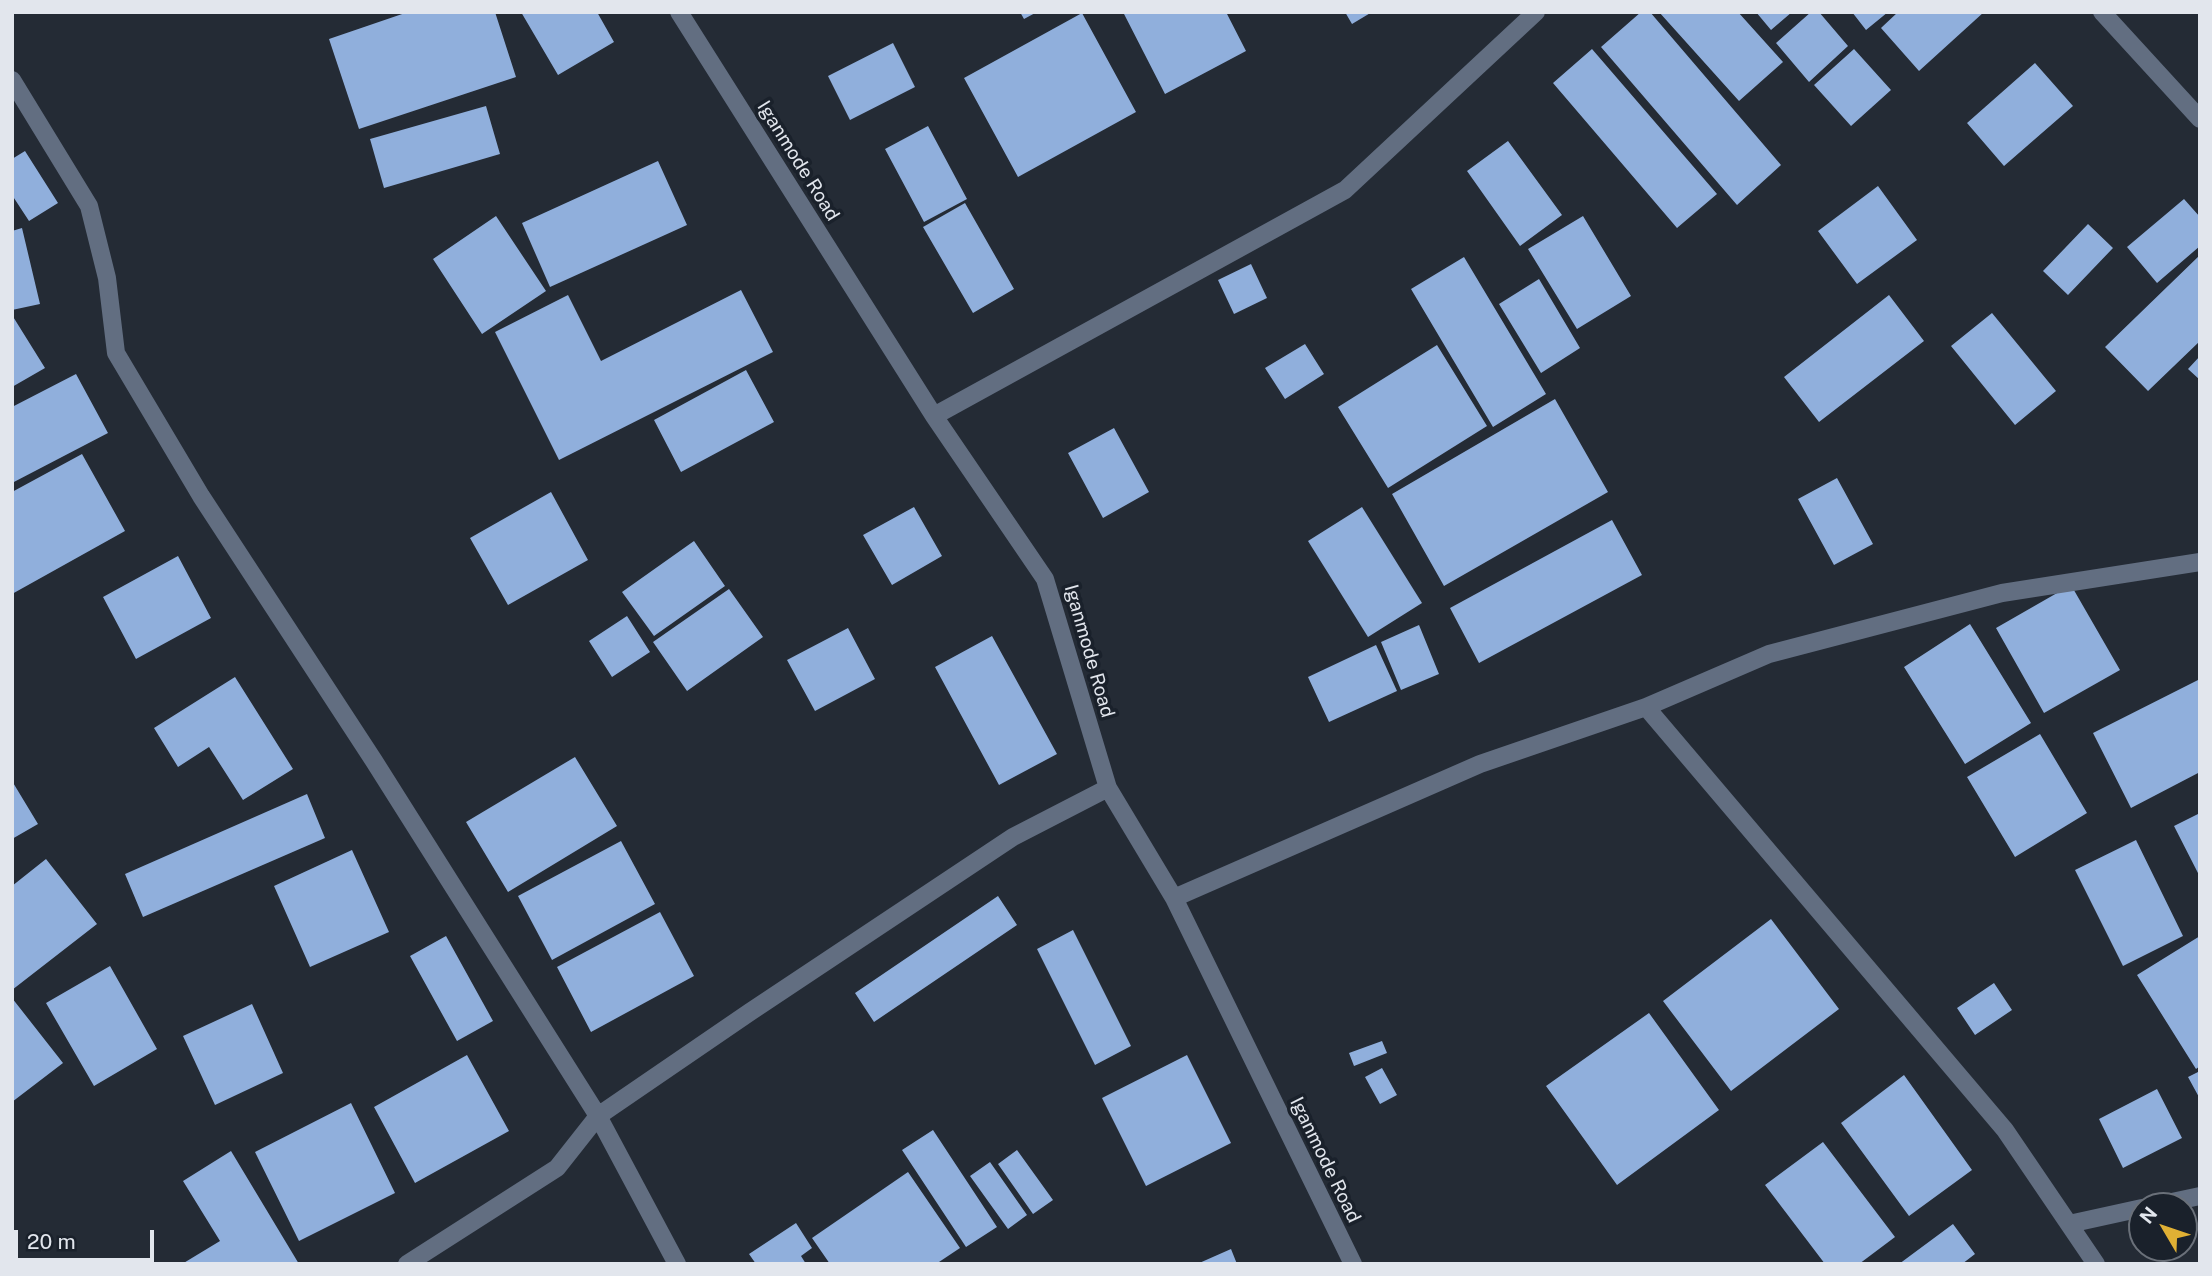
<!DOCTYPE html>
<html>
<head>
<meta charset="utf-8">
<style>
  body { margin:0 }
  #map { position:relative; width:2212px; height:1276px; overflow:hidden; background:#242b35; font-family:"Public Sans",sans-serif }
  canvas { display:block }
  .frame { position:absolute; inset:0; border:14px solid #e2e6ed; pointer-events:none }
  .north { position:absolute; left:2128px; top:1192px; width:70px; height:70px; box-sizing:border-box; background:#1a212b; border:2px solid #6a7079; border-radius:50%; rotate:309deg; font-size:19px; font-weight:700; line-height:28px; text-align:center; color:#e2e6ed }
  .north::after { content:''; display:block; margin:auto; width:24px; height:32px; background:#e0b034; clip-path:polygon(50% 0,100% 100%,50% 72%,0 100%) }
  .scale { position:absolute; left:14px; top:1230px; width:140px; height:32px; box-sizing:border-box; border:4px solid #e2e6ed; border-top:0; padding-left:9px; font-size:21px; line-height:24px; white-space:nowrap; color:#e2e6ed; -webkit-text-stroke:5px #1a212b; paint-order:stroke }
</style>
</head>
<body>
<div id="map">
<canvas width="2212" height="1276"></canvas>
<div class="frame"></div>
<div class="north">N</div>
<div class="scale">20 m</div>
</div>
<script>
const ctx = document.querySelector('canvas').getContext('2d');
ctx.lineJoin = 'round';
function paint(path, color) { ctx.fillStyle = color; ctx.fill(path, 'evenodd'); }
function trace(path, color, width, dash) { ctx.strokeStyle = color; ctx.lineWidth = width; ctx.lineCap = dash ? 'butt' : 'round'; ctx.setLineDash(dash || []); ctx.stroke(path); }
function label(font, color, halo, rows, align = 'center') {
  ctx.font = font + ' "Public Sans",sans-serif'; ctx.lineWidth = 7; ctx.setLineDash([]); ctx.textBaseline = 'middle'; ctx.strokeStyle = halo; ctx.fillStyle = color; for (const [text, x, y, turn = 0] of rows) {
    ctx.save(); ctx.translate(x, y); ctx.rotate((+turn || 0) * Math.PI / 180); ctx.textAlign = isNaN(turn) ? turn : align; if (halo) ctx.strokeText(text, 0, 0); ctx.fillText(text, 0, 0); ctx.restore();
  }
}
paint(new Path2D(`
  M 408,12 L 495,12 L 516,77 L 359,129 L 329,39 Z
  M 521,12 L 597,12 L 614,42 L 558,75 Z
  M 1020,12 L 1037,12 L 1024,19 Z
  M 1123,12 L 1226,12 L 1246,51 L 1165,94 Z
  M 1345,12 L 1372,12 L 1352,24 Z
  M 1641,12 L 1650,12 L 1781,165 L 1737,205 L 1601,47 Z
  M 1659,12 L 1738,12 L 1783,62 L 1739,101 Z
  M 1756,12 L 1792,12 L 1771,30 Z
  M 1811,12 L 1819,12 L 1848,46 L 1809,82 L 1776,43 Z
  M 1852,12 L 1888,12 L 1866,30 Z
  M 1898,12 L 1984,12 L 1919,71 L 1881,28 Z
  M 1082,13 L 1136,112 L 1018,177 L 964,78 Z
  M 893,43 L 915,87 L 850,120 L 828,76 Z
  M 1592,49 L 1717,194 L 1677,228 L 1553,83 Z
  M 1854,49 L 1891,90 L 1851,126 L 1814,85 Z
  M 2035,63 L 2073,106 L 2004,166 L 1967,123 Z
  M 486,106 L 500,154 L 384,188 L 370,139 Z
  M 928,126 L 967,199 L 924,222 L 885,149 Z
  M 1508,141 L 1562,215 L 1520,246 L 1467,171 Z
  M 25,151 L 58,203 L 29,221 L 12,195 L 12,159 Z
  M 658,161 L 687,225 L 550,287 L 522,223 Z
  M 1878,186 L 1917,240 L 1857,284 L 1818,231 Z
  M 2184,199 L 2200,217 L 2200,246 L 2157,283 L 2127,247 Z
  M 965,203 L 1014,289 L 973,313 L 923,227 Z
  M 496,216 L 546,291 L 482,334 L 433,259 Z
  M 1583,216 L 1631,296 L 1577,329 L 1528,249 Z
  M 2088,224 L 2113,248 L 2068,295 L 2043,271 Z
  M 22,228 L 40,304 L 12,310 L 12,231 Z
  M 2200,255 L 2200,341 L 2148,391 L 2105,347 Z
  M 1464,257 L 1546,394 L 1493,427 L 1411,289 Z
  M 1251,264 L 1267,298 L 1234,314 L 1218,280 Z
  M 1539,279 L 1580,348 L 1541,373 L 1499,304 Z
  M 741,290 L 773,352 L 559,460 L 495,332 L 568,295 L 601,361 Z
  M 1889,295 L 1924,341 L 1819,422 L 1784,377 Z
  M 1992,313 L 2056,391 L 2015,425 L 1951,346 Z
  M 12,315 L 45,368 L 12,387 Z
  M 1305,344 L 1324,374 L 1285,399 L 1265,368 Z
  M 1437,345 L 1487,426 L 1388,488 L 1338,407 Z
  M 2200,356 L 2200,380 L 2188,369 Z
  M 746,370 L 774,422 L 681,472 L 654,420 Z
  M 76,374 L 108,433 L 12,483 L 12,407 Z
  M 1555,399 L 1608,492 L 1444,586 L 1392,494 Z
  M 1114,428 L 1149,492 L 1103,518 L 1068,453 Z
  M 82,454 L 125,531 L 12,594 L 12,492 Z
  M 1837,478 L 1873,544 L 1834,565 L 1798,499 Z
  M 551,492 L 588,560 L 508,605 L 470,538 Z
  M 914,507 L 942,556 L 892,585 L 863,535 Z
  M 1362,507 L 1422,603 L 1368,637 L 1308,541 Z
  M 1612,520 L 1642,575 L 1479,663 L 1450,608 Z
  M 694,541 L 725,586 L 654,636 L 622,592 Z
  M 178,556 L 211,618 L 136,659 L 103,597 Z
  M 2071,585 L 2120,670 L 2044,713 L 1996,628 Z
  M 729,589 L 763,637 L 687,691 L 653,642 Z
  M 627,616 L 650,652 L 612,677 L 589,641 Z
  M 1970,624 L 2031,723 L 1965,764 L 1904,667 Z
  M 1419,625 L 1439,674 L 1401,690 L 1381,642 Z
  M 848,628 L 875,679 L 815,711 L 787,660 Z
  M 992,636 L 1057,754 L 999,785 L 935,667 Z
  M 1376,645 L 1397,691 L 1329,722 L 1308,677 Z
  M 235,677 L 293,769 L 243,800 L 209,747 L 178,767 L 154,728 Z
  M 2200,679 L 2200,772 L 2131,808 L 2093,733 Z
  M 2040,734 L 2087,813 L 2015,857 L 1967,777 Z
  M 575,757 L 617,826 L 508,892 L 466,822 Z
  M 12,781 L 38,824 L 12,839 Z
  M 307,794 L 325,838 L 143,917 L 125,874 Z
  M 2200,813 L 2200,877 L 2174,826 Z
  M 2136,840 L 2183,936 L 2123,966 L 2075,870 Z
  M 621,841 L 655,904 L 552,960 L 518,896 Z
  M 352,850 L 389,932 L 310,967 L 274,886 Z
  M 46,859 L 97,924 L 12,990 L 12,886 Z
  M 998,896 L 1017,925 L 874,1022 L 855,993 Z
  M 660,912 L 694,976 L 591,1032 L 557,967 Z
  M 1771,919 L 1839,1009 L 1731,1091 L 1663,1001 Z
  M 1073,930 L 1131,1046 L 1095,1065 L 1037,949 Z
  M 446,936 L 493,1021 L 457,1041 L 410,956 Z
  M 2200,936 L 2200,1066 L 2196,1069 L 2137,975 Z
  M 110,966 L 157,1049 L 94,1086 L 46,1003 Z
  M 1994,983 L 2012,1010 L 1975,1035 L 1957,1008 Z
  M 12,998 L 63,1063 L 12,1102 Z
  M 252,1004 L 283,1073 L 215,1105 L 183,1036 Z
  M 1649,1013 L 1719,1110 L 1617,1185 L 1546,1086 Z
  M 1382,1041 L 1387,1053 L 1354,1066 L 1349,1053 Z
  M 467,1055 L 509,1131 L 415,1183 L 374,1107 Z
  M 1187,1055 L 1231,1143 L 1146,1186 L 1102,1098 Z
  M 1382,1068 L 1397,1095 L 1380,1104 L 1365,1077 Z
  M 2200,1071 L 2200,1099 L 2188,1077 Z
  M 1904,1075 L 1972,1170 L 1909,1216 L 1841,1123 Z
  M 2157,1089 L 2182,1138 L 2123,1168 L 2099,1119 Z
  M 351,1103 L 395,1193 L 299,1241 L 255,1152 Z
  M 933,1130 L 997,1227 L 966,1247 L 902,1150 Z
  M 1823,1142 L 1895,1237 L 1859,1264 L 1825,1264 L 1765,1185 Z
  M 1017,1150 L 1053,1200 L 1033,1214 L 998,1164 Z
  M 231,1151 L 299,1264 L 182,1264 L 220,1241 L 183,1181 Z
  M 990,1162 L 1027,1215 L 1008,1229 L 970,1176 Z
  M 908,1172 L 960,1248 L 936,1264 L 830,1264 L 812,1238 Z
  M 796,1223 L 812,1248 L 801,1256 L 806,1264 L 756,1264 L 749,1254 Z
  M 1953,1224 L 1975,1254 L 1962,1264 L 1899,1264 Z
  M 1231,1249 L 1237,1264 L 1197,1264 Z`), '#90afdc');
trace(new Path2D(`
  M 679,12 L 934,416 L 1045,579 L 1108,788 L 1174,898 L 1353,1264
  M 2102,12 L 2200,119
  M 12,80 L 89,206 L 107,278 L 116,353 L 201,496 L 374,761 L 598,1116 L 677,1264
  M 934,416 L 1345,190 L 1536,12
  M 1646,707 L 2005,1130 L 2096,1264
  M 1174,898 L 1480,764 L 1646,707 L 1769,654 L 2002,593 L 2200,562
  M 2153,1206 L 2200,1196
  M 2069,1224 L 2142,1208
  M 407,1264 L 557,1168 L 598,1116 L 750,1012 L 1013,837 L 1108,788`), '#626e81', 18);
label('19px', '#e2e6ed', '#1a212b', [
  ["Iganmode Road",798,161,58],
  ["Iganmode Road",1089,651,74],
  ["Iganmode Road",1325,1160,64]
]);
</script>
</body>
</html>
